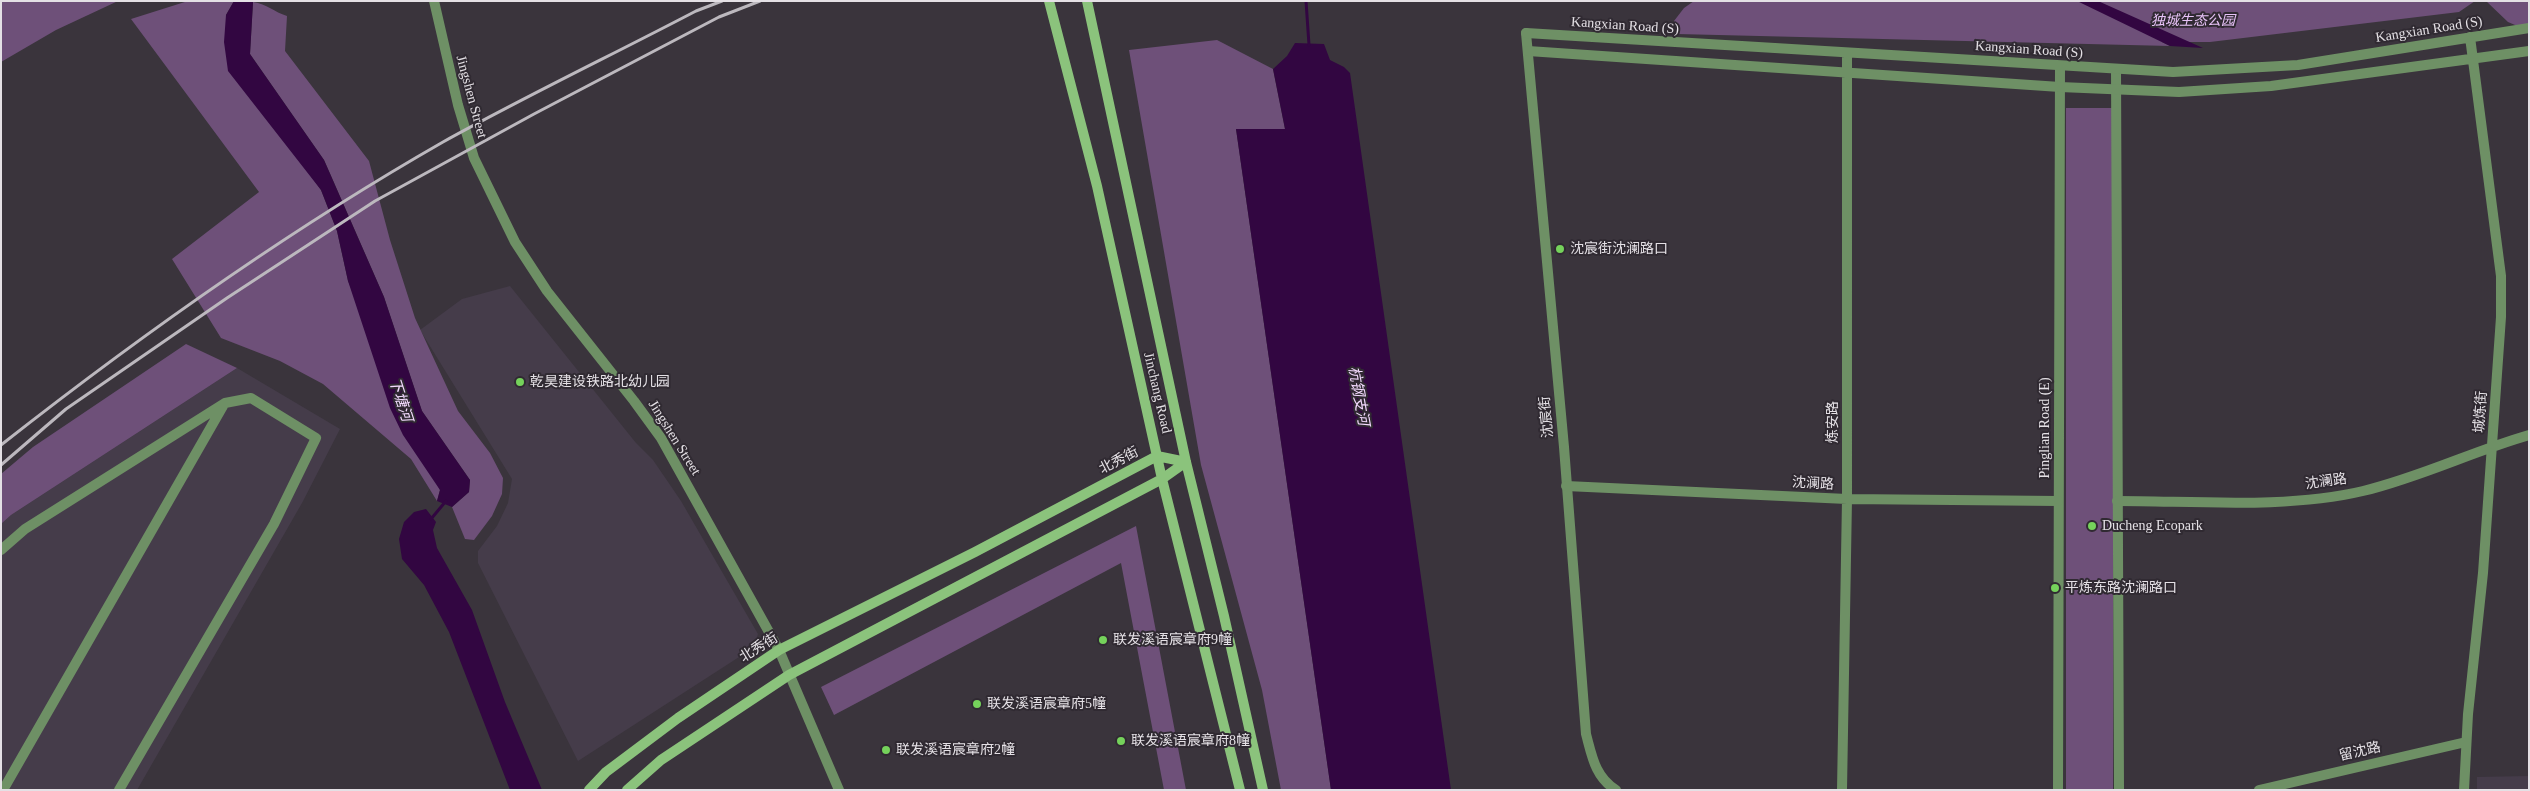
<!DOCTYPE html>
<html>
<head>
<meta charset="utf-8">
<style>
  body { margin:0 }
  #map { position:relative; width:2530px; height:791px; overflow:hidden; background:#3a343c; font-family:"Times New Roman",serif }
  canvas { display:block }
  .frame { position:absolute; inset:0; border:2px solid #e4e0e5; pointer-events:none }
</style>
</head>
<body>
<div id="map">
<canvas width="2530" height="791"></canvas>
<div class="frame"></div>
</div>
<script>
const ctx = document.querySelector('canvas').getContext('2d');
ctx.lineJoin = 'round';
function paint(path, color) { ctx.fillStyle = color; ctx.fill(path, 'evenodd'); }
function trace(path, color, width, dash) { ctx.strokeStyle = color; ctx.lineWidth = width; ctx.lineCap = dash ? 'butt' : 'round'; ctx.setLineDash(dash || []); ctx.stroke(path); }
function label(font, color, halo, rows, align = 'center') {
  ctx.font = font + ' "Times New Roman","Noto Sans SC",serif'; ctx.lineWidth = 4; ctx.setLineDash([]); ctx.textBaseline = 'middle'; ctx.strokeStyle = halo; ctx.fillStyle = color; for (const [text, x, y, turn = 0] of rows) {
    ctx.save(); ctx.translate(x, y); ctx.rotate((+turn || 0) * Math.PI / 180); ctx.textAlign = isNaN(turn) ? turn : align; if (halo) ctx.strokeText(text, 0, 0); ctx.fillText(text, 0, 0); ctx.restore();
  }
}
paint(new Path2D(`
  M 510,286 L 636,443 L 653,460 L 681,501 L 758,634 L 753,648 L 578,761 L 478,563 L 478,551 L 497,526 L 508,503 L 512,479 L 420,330 L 462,299 Z
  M 237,368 L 340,429 L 302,503 L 137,790 L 1,790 L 1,524 L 11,515 Z
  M 2529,776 L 2529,790 L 2477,790 L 2477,777 Z`), '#453c4a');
paint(new Path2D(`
  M 1,1 L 118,1 L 56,30 L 1,62 Z
  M 188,1 L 234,1 L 226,15 L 311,176 L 321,190 L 337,231 L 348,281 L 440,490 L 437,501 L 411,459 L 323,384 L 280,361 L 221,338 L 172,259 L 259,192 L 131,19 Z
  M 1694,1 L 2475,1 L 2459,12 L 2210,42 L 2162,42 L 2170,46 L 1677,34 L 1674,21 L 1684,8 Z
  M 2486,1 L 2529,1 L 2529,31 L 2508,22 Z
  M 253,2 C 267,4 274,12 287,16 L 285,51 L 369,161 L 390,240 L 415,318 L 458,411 L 490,453 L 503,478 L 502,494 L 492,516 L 474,540 L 465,539 L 452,507 L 469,492 L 470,480 L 422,411 L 384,297 L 332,178 L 324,160 L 250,54 Z
  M 1217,40 L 1273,69 L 1285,129 L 1236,129 L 1331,790 L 1281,790 L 1262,690 L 1201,465 L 1129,50 Z
  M 2066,108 L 2114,108 L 2113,790 L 2066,790 Z
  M 186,344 L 237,368 L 11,515 L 1,524 L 1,474 L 33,447 Z
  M 1136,526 L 1186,790 L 1164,790 L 1121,563 L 834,715 L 821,687 Z`), '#6e5079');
paint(new Path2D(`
  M 234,1 L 253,2 L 250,54 L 324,160 L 384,297 L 422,411 L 470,480 L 469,492 L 452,507 L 437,501 L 440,490 L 403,435 L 390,408 L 348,281 L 337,231 L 321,190 L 228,71 L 224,42 L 226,15 Z
  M 2077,1 L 2098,1 L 2203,48 L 2170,46 Z
  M 1295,43 L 1324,44 L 1330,60 L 1344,67 L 1350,73 L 1451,790 L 1331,790 L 1236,129 L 1285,129 L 1273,69 L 1287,56 Z
  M 426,509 L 436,522 L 433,530 L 437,548 L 472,610 L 505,702 L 542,790 L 510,790 L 449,632 L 424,585 L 402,559 L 399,539 L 404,522 L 414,512 Z`), '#320641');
trace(new Path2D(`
  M 1306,1 L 1309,45
  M 431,519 L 446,501`), '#320641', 3);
trace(new Path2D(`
  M 1526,33 L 1564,447 L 1586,734 C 1592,756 1595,777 1616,790
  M 2116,70 L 2119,790
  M 1,550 L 25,529 L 225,403 L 251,398 L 316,438 L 274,524 L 119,790
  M 3,790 L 223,406
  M 2058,790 L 2060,66`), '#6e9065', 10);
trace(new Path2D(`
  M 434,1 L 458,105 L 474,158 L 515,242 L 547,291 L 634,401 L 661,438 L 779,650 L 839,790
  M 1526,33 L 2173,72 L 2298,65 L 2529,28
  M 1528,51 L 2060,87 L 2179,92 L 2271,86 L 2529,51
  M 1566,486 L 1847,499 L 2058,501
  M 2117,501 C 2195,501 2288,509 2363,491 C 2421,477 2473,451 2529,435
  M 1842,790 L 1847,499 L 1847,53
  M 2259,790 L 2466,742
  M 2464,790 L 2468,714 L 2483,573 L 2501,317 L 2501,276 L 2470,37`), '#6e9065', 10);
trace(new Path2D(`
  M 1049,1 L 1097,186 L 1162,479 L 1240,790
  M 1087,1 L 1186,462 L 1224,616 L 1263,790
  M 589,790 L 606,772 L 678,718 L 779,650 L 975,552 L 1157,456 L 1186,462
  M 627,790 L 661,760 L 789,675 L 1162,479 L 1186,462`), '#8bc37c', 10);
trace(new Path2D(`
  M 1,445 C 141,335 289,230 443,142 C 526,96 612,55 696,11 L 722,1
  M 1,465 L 66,409 L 227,298 L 375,201 L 534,114 L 719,17 L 760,1`), '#bcb8be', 3);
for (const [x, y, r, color] of [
  [1560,249,5,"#75d25b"],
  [520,382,5,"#75d25b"],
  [2092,526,5,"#75d25b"],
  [2055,588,5,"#75d25b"],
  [1103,640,5,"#75d25b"],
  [977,704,5,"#75d25b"],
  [1121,741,5,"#75d25b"],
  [886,750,5,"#75d25b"]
]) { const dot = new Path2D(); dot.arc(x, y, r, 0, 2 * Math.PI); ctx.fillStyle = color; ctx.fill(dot); trace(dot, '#302a32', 2); }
label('italic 14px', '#e7c2f7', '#302a32', [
  ["独城生态公园",2193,21]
]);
label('14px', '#e4e0e5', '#302a32', [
  ["Kangxian Road (S)",1625,26,4],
  ["Kangxian Road (S)",2429,30,-9],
  ["Kangxian Road (S)",2029,50,4],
  ["Jingshen Street",471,97,75],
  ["Jinchang Road",1157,393,77],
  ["城炼街",2481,412,-86],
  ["沈宸街",1547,417,-95],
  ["炼安路",1833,422,-90],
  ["Pinglian Road (E)",2045,428,-90],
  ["Jingshen Street",674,438,58],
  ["北秀街",1119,461,-27],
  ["沈澜路",2326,482,-8],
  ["沈澜路",1813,484,3],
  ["北秀街",759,648,-32],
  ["留沈路",2360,752,-13]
]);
label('14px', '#e4e0e5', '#302a32', [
  ["沈宸街沈澜路口",1570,249],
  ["乾昊建设铁路北幼儿园",530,382],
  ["Ducheng Ecopark",2102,526],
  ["平炼东路沈澜路口",2065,588],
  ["联发溪语宸章府9幢",1113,640],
  ["联发溪语宸章府5幢",987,704],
  ["联发溪语宸章府8幢",1131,741],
  ["联发溪语宸章府2幢",896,750]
], 'left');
label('italic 15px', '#f3dafe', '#302a32', [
  ["杭钢支河",1358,396,80],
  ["下塘河",400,400,72]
]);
</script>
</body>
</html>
